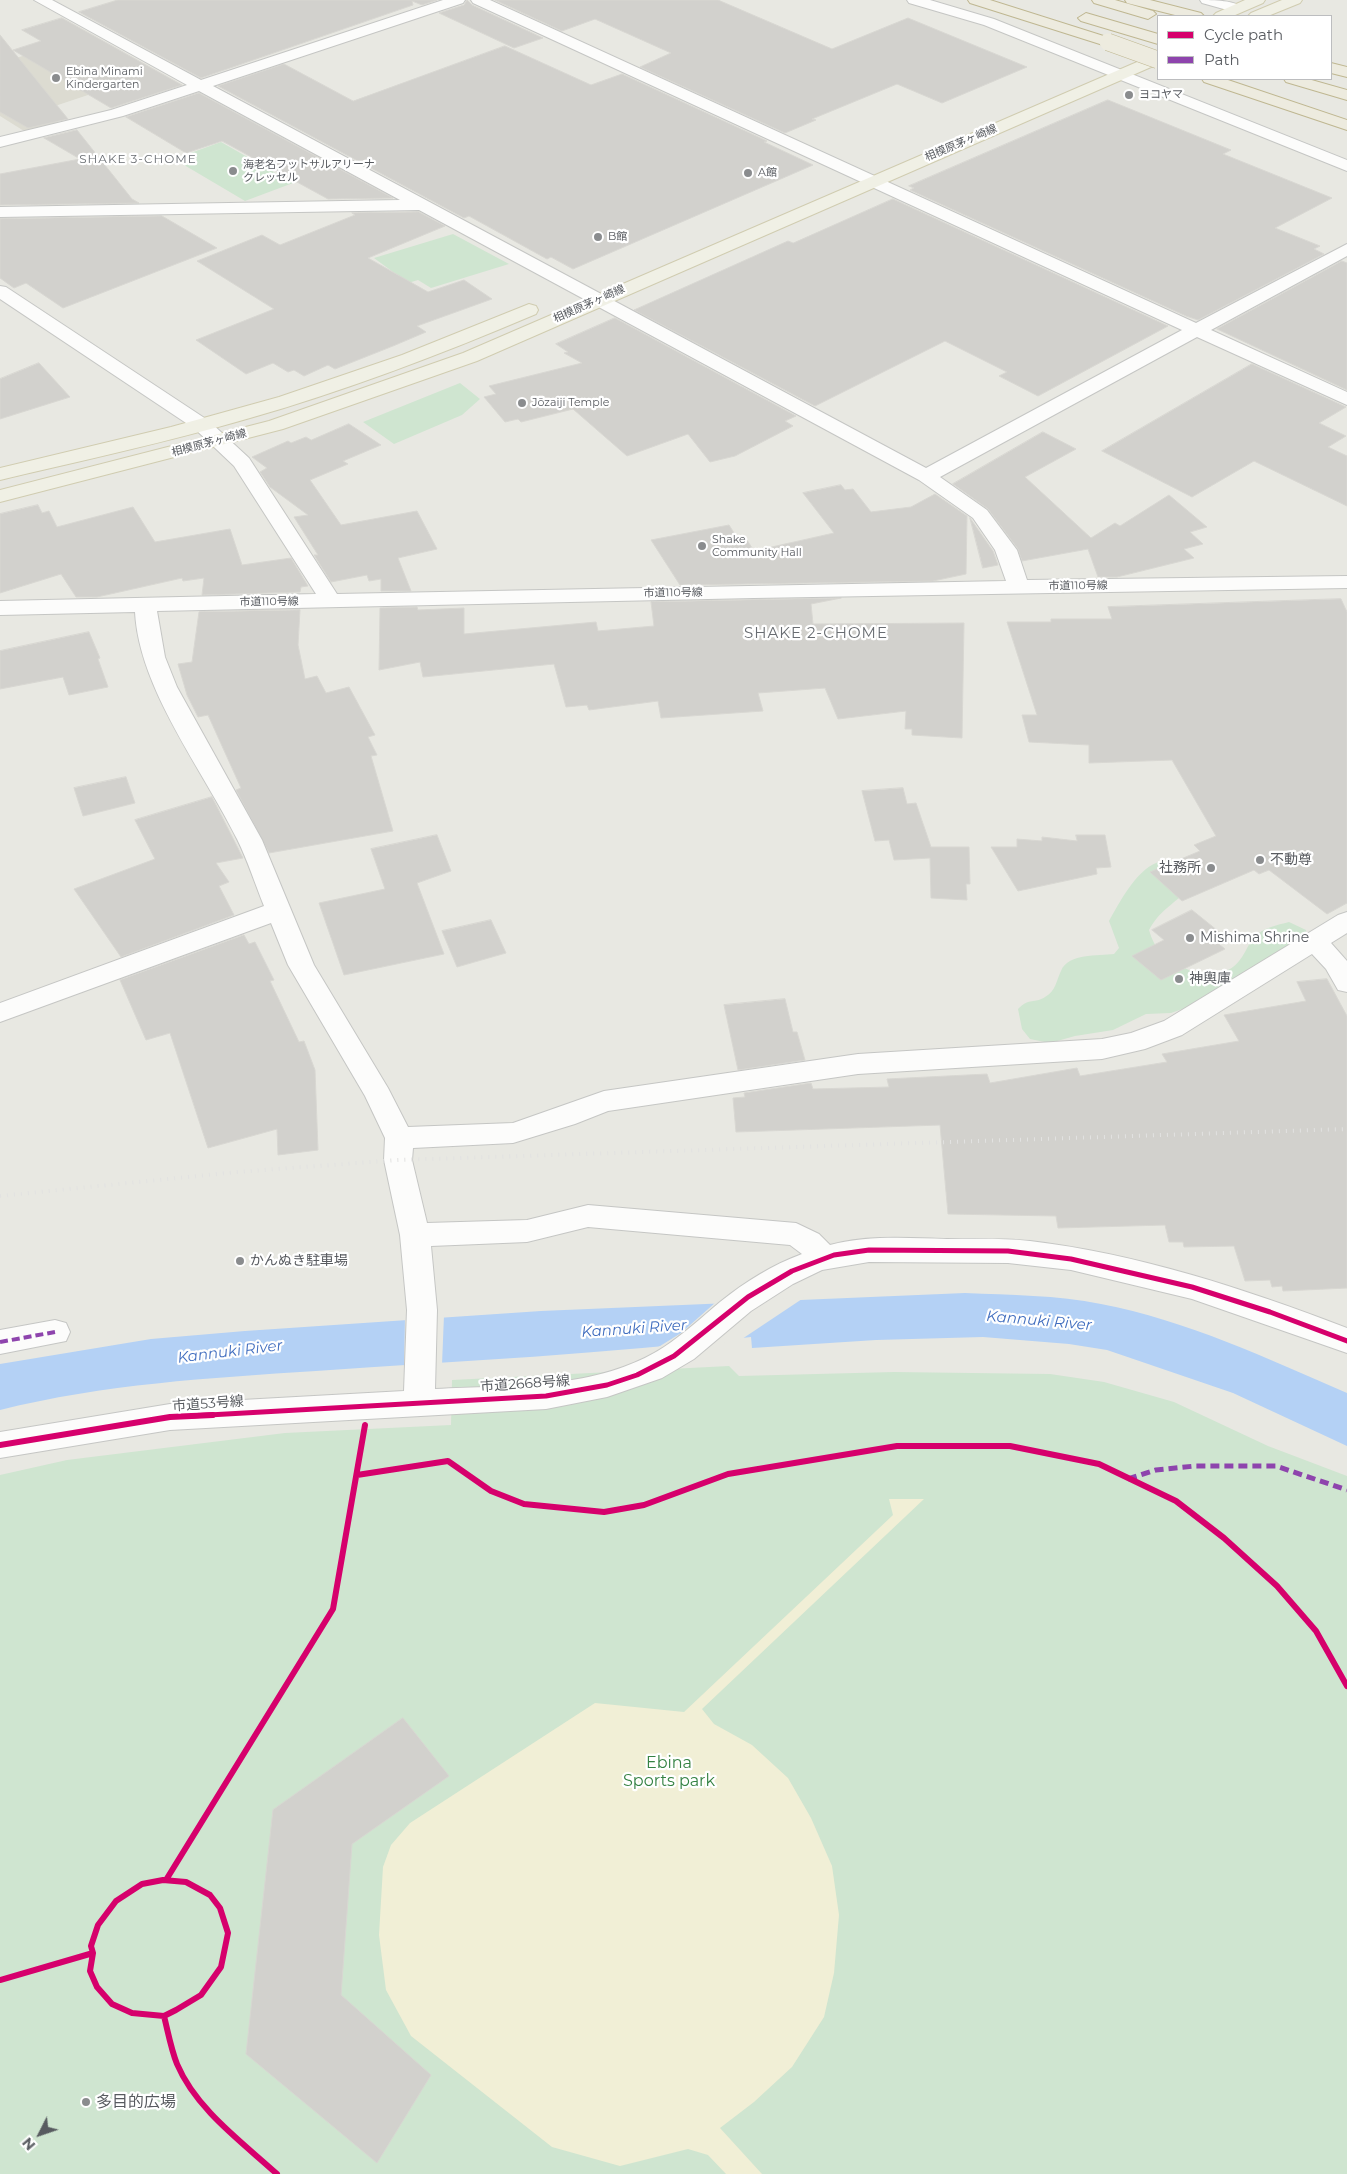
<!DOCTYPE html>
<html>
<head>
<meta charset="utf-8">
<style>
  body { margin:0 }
  #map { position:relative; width:1347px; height:2174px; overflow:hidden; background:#e8e8e2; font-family:Montserrat,sans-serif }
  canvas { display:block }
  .legend { position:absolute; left:1157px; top:15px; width:175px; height:65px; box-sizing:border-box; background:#fff; border:1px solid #bcbdbf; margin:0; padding:6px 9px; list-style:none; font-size:15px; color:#585b60 }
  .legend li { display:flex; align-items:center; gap:10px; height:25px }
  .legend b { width:25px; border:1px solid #bcbdbf }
  .north { position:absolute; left:15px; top:2109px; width:50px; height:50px; -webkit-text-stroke:4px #fff; paint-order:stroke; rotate:229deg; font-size:14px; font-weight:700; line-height:20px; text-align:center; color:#585b60 }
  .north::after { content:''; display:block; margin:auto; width:18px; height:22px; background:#585b60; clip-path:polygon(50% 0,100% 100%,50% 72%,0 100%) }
</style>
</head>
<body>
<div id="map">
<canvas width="1347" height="2174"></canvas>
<ul class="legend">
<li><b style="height:6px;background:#d6006c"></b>Cycle path</li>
<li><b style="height:6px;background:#8e44ad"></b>Path</li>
</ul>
<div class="north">N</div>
</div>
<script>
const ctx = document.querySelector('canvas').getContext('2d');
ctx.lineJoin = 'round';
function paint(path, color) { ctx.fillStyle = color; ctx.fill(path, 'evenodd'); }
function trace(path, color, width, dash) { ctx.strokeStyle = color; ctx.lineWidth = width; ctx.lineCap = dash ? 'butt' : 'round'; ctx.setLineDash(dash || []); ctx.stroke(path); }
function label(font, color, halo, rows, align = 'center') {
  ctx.font = font + ' Montserrat,"Noto Sans JP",sans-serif'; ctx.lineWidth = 4.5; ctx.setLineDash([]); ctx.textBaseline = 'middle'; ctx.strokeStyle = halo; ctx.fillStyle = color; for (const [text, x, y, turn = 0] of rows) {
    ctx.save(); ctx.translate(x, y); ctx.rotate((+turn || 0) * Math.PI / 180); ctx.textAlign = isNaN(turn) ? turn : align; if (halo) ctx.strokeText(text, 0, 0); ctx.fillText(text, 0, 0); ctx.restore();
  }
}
paint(new Path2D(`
  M 90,35 L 121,84 L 43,110 L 59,123 L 24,131 L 0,116 L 0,63 Z`), '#dcdbd1');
paint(new Path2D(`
  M 221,142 L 293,183 L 245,201 L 174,159 Z
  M 453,234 L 509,264 L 431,288 L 418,280 L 408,283 L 374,258 Z
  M 460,383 L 480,399 L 462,415 L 394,444 L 363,422 Z
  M 1175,860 L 1187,863 L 1187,890 C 1172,906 1160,910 1149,930 C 1155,950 1163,956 1181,966 C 1201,978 1228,979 1242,957 C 1246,951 1249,943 1254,937 C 1263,928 1277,925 1289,922 L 1306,930 L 1305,939 L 1205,1001 L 1171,1013 L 1146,1014 L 1113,1030 L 1075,1036 L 1050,1043 L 1030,1039 L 1022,1029 L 1018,1009 C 1030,997 1034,1004 1045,997 C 1056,991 1056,981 1061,971 C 1068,953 1098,956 1114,954 L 1119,948 L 1109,921 C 1119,903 1136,871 1156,863 C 1161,860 1170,861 1175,860 Z
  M 729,1366 L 739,1376 L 894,1372 L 1050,1374 L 1104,1382 L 1174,1402 L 1268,1446 L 1347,1476 L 1347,2174 L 0,2174 L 0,1475 L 67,1460 L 285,1433 L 451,1425 L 452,1380 Z`), '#cfe5d0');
paint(new Path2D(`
  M 889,1499 L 924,1499 L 702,1709 L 714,1724 L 752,1745 L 788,1778 L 811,1818 L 832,1866 L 839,1915 L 834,1973 L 824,2017 L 792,2067 L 754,2102 L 720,2128 L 762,2174 L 726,2174 L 708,2155 L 688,2149 L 620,2166 L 552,2147 L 411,2036 L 386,1990 L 379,1935 L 383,1867 L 391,1845 L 410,1823 L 595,1703 L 684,1712 L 893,1515 Z`), '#f1efd6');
paint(new Path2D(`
  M 965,1293 C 1010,1295 1057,1295 1101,1304 C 1186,1320 1268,1359 1347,1393 L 1347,1446 L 1233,1393 L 1107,1350 L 1069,1344 L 983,1337 L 876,1340 L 752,1348 L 751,1337 C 606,1354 461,1361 316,1371 C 209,1378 104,1384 0,1410 L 0,1364 L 151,1339 L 245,1331 L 541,1311 Z`), '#b4d1f5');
paint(new Path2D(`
  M 805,1297 L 739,1341 L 652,1351 L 681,1333 L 716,1302 Z
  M 444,1315 L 442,1365 L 404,1367 L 405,1317 Z`), '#e8e8e2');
const building = new Path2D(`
  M 118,0 L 437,0 L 422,5 L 412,1 L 413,5 L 201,78 L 79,12 Z
  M 467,0 L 472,5 L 543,38 L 514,48 L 439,13 L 464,5 Z
  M 495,0 L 718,0 L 832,49 L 908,18 L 1027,67 L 942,103 L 897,84 L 812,119 L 816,120 L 785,133 L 640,67 L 671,53 L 595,19 L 562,31 Z
  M 62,18 L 182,85 L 111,108 L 13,50 L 41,41 L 22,30 Z
  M 0,35 L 68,119 L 28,128 L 0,112 Z
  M 505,46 L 591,85 L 622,74 L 767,141 L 764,142 L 813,165 L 573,269 L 551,257 L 547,259 L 469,216 L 464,218 L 218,86 L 284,64 L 353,101 Z
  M 199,93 L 393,198 L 328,199 L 222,141 L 186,153 L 126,117 Z
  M 1108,100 L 1231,150 L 1223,154 L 1332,198 L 1275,228 L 1320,246 L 1314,249 L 1324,254 L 1198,320 L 1186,316 L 910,190 L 914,188 L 909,186 Z
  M 77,130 L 132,199 L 139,203 L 0,205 L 0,174 L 80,159 L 44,138 Z
  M 893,199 L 1168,326 L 1038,396 L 999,376 L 1007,372 L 945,341 L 815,406 L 634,310 L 788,241 L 793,243 Z
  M 419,212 L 445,226 L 368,258 L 428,292 L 464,280 L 492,299 L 417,326 L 426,332 L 393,346 L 335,369 L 328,365 L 304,376 L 294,370 L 288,372 L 273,363 L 246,374 L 196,340 L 274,309 L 197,261 L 262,235 L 280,245 L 355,215 L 352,213 Z
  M 162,216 L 217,248 L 63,308 L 26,283 L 14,288 L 0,278 L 0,219 Z
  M 1342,261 L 1347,263 L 1347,390 L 1217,329 Z
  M 615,318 L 796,416 L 785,421 L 793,426 L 735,456 L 710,462 L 688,434 L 627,456 L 573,409 L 521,422 L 518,419 L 505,422 L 484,397 L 496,394 L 489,386 L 582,363 L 564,353 L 568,352 L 556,344 Z
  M 39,363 L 70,397 L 0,419 L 0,379 Z
  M 1252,364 L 1346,407 L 1319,423 L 1346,436 L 1328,447 L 1347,456 L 1347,506 L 1254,461 L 1192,497 L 1102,451 Z
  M 349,424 L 381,445 L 343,461 L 348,464 L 310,480 L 341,525 L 417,511 L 437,549 L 398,558 L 411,591 L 381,591 L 381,579 L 369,581 L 367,575 L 331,582 L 314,555 L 318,555 L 294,517 L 308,515 L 270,487 L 260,472 L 267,468 L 252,457 L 288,441 L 291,443 L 306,437 L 311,440 Z
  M 1043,432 L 1076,449 L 1025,477 L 1091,538 L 1115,523 L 1120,526 L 1169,495 L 1207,527 L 1190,532 L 1203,544 L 1184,549 L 1194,558 L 1117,577 L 1098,577 L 1088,549 L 1022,561 L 1018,549 L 988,509 L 953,484 Z
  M 841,485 L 845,490 L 853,489 L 871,512 L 911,507 L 935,494 L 967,516 L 966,574 L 933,581 L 680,585 L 651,540 L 729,525 L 738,539 L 745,537 L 754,551 L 834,533 L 803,493 Z
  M 38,505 L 42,513 L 49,511 L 57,527 L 133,507 L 155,542 L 230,529 L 242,565 L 291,558 L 308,586 L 301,587 L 300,592 L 202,595 L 204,578 L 183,581 L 182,578 L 97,597 L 76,597 L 61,574 L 0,593 L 0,514 Z
  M 970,518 L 993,551 L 998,565 L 983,568 Z
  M 841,598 L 811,604 L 813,624 L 964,623 L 962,738 L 912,735 L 912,729 L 905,729 L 906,711 L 838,719 L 825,688 L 758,693 L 763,711 L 661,718 L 658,701 L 589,710 L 587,705 L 566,707 L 554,664 L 423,677 L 420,662 L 379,670 L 380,608 L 417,607 L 418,610 L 464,608 L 464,634 L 596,622 L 598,631 L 654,626 L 651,602 Z
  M 1341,599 L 1347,612 L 1347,903 L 1327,914 L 1269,870 L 1259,874 L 1254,870 L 1182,901 L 1150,872 L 1200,851 L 1194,845 L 1216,836 L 1172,760 L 1089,763 L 1089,745 L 1029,742 L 1022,715 L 1037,715 L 1007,622 L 1051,622 L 1051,619 L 1112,619 L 1108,607 Z
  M 300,610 L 298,645 L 305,679 L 317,676 L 326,693 L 349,687 L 375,735 L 368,737 L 377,755 L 371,756 L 393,831 L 269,853 L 236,790 L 241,788 L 208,715 L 198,717 L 187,695 L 178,664 L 192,662 L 199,612 Z
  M 89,632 L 100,658 L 98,659 L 108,687 L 69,695 L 63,677 L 0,689 L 0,651 Z
  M 126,777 L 135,803 L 83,816 L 74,788 Z
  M 903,788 L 907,804 L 916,803 L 931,847 L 969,847 L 970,884 L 966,884 L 967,900 L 931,898 L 930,858 L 894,860 L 889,840 L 875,841 L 862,791 Z
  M 212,797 L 243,858 L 216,863 L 229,882 L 219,886 L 234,915 L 121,957 L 74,889 L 155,859 L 135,820 Z
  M 437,835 L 451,871 L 417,883 L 444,954 L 344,975 L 319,903 L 385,889 L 371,849 Z
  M 1076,835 L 1105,835 L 1111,867 L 1096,868 L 1097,874 L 1018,891 L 991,847 L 1017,847 L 1017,839 L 1042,841 L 1042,837 L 1077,841 Z
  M 1192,910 L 1223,935 L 1214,940 L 1225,949 L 1161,980 L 1132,956 L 1164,940 L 1152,930 Z
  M 491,920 L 506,953 L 457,967 L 442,931 Z
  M 244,935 L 249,944 L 255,942 L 274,980 L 270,981 L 299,1042 L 304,1041 L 315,1070 L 318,1150 L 278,1155 L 277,1129 L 208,1148 L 170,1033 L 146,1040 L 120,980 Z
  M 1327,979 L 1347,1016 L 1347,1288 L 1283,1291 L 1282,1286 L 1272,1287 L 1270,1280 L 1245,1281 L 1234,1246 L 1184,1247 L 1183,1242 L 1169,1242 L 1165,1225 L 1058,1228 L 1056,1216 L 948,1214 L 940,1125 L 736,1132 L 733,1098 L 745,1097 L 744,1093 L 811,1083 L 813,1089 L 889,1087 L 887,1079 L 987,1074 L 990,1083 L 1077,1068 L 1080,1076 L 1167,1062 L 1162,1054 L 1239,1041 L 1224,1015 L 1306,1001 L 1297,982 Z
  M 785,999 L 793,1032 L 797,1032 L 805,1060 L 738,1070 L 724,1005 Z
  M 403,1718 L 449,1776 L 352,1844 L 341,1995 L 431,2075 L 377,2163 L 246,2054 L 273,1810 Z`);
paint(building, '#d2d1cd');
trace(building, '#d8d7d2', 1);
const minor = new Path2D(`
  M 34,0 L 52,0 L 201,80 L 443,0 L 465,0 L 463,3 L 213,86 L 926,468 L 1182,330 L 473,3 L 471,0 L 490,0 L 1196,323 L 1347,244 L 1347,256 L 1211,330 L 1347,392 L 1347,405 L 1197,337 L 940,477 L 987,510 L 1017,550 L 1027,580 L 1347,576 L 1347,588 L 754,598 L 157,611 L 165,657 L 177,687 L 262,840 L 314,965 L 388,1088 L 408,1127 L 513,1123 L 604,1091 L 858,1054 L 1102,1039 L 1131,1033 L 1164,1021 L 1338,915 L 1347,912 L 1347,933 L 1331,943 L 1347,961 L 1347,992 L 1338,990 L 1326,969 L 1312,954 L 1182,1035 L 1145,1049 L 1102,1059 L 858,1074 L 608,1111 L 575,1124 L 513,1143 L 413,1148 L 412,1160 L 427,1223 L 527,1220 L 588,1205 L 796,1223 L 819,1234 L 830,1245 C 867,1235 908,1238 947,1239 C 974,1239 1002,1238 1030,1241 C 1139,1254 1245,1289 1347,1328 L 1347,1353 L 1192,1299 L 1071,1270 L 1008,1263 L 869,1262 L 822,1270 L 793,1284 L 751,1311 L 694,1359 L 662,1378 L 607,1397 L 546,1409 L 170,1430 L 0,1458 L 0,1432 L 170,1404 L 404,1391 L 407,1310 L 400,1235 L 384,1160 L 385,1138 L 365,1096 L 288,965 L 271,923 L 0,1022 L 0,1003 L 264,906 C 255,884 248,861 237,839 C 203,770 139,689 135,612 L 0,615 L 0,601 L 316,594 L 234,466 L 195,429 L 0,299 L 0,286 L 6,287 L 209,421 L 249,458 L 337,594 L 1006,581 L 995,550 L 973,518 L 919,480 L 419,210 L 0,217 L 0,207 L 400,200 L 199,91 L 123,116 L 0,147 L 0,137 L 111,110 L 187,85 ZM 588,1227 L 790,1245 L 802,1254 C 772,1265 745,1282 720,1302 C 702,1317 684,1334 664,1347 C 598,1390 510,1385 435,1389 L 437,1310 L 431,1246 L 527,1242 Z
  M 907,0 L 930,0 L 994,19 L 1347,160 L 1347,171 L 984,25 L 909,3 Z
  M 1200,0 C 1213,0 1236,0 1245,9 L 1238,13 L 1202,3 Z
  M 55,1320 L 66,1323 L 70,1332 L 66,1341 L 0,1354 L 0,1330 Z`);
const major = new Path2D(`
  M 1245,0 L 1265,0 L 1263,3 L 1233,16 L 1213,16 L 1216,13 Z
  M 1282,0 L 1302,0 L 1300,3 L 1268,16 L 1248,16 L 1251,13 Z
  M 1158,53 L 1158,64 L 477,361 L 283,429 L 0,502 L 0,490 L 269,421 L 463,353 Z
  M 529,304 L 536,306 L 538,310 L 536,314 C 442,354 348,390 250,418 C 168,442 84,460 0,480 L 0,468 L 171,427 L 279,397 L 402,355 Z`);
const highway = new Path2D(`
  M 968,0 L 990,0 L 1113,39 L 1116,42 L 1113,45 L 1103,45 L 970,3 Z
  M 1092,0 L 1115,0 L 1153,11 L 1156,14 L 1148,19 L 1094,3 Z
  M 1125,0 L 1150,0 L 1201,13 L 1204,16 L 1179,16 L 1127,3 Z
  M 1086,13 L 1158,34 L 1158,44 L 1081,21 L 1078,18 Z
  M 1331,63 L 1347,67 L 1347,77 L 1331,73 Z
  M 1202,79 L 1225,79 L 1347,120 L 1347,130 L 1204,82 Z
  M 1284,79 L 1308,79 L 1347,90 L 1347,100 L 1286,82 Z`);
trace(minor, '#c5c6c4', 2);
trace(major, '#d0ccb0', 2);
trace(highway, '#bfb791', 2);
paint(minor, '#fcfcfb');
paint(major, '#f0f0e5');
paint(highway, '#edebdf');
trace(new Path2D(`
  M 0,1196 L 237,1172 L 398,1160 L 1347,1129`), '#e2e2e1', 4, [1, 6]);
const highwayBridge = new Path2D(`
  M 1108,42 L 1158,60`);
trace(highwayBridge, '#bfb791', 18, []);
trace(highwayBridge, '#edebdf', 17);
trace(new Path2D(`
  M 0,1342 L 55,1332`), '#8e44ad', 4, [8, 4]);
trace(new Path2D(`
  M 1128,1479 L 1156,1470 L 1195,1466 L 1276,1466 L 1347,1490`), '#8e44ad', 5, [9, 5]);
trace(new Path2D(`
  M 191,1416 L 546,1396 L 607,1385 L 637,1375 L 674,1356 L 748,1297 L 792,1271 L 834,1255 L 869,1250 L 1008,1251 L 1071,1259 L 1192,1287 L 1270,1312 L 1347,1341`), '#d6006c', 5);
trace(new Path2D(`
  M 0,1445 L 170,1417 L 213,1415
  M 357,1475 L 448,1461 L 491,1491 L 524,1504 L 604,1512 L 644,1505 L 728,1474 L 897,1446 L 1010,1446 L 1099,1464 L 1176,1501 L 1224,1538 L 1277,1586 L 1316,1631 L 1347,1686
  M 163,1880 L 186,1882 L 210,1895 L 220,1908 L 228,1933 L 221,1967 L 201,1995 L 176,2010 L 164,2016 L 132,2013 L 112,2004 L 97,1987 L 90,1971 L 93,1953 L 91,1946 L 98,1925 L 116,1901 L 142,1884 Z
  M 166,1880 L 333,1609 L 365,1425
  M 0,1980 L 93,1953
  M 164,2016 C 168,2032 171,2049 177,2064 C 196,2109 242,2142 277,2174`), '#d6006c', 6);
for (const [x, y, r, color] of [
  [56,78,5,"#8a8c8e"],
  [1129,95,5,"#8a8c8e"],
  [233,171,5,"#8a8c8e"],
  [748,173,5,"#8a8c8e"],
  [598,237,5,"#8a8c8e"],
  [522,403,5,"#8a8c8e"],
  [702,546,5,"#8a8c8e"],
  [1260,860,5,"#8a8c8e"],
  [1211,868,5,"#8a8c8e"],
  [1190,938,5,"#8a8c8e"],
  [1179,979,5,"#8a8c8e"],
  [240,1261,5,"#8a8c8e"],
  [86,2102,5,"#8a8c8e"]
]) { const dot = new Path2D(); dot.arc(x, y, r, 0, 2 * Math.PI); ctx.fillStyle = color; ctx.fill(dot); trace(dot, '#fff', 2); }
label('11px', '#585b60', '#fff', [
  ["Ebina Minami",66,72],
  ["Kindergarten",66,85],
  ["ヨコヤマ",1139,95],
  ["海老名フットサルアリーナ",243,165],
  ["クレッセル",243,178],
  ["A館",758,173],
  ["B館",608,237],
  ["Jōzaiji Temple",532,403],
  ["Shake",712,540],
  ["Community Hall",712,553]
], 'left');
label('11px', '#585b60', '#fff', [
  ["相模原茅ヶ崎線",961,143,-23],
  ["相模原茅ヶ崎線",589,304,-24],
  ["相模原茅ヶ崎線",209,443,-15],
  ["市道110号線",1078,586,-1],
  ["市道110号線",673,593,-1],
  ["市道110号線",269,602,-1]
]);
ctx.letterSpacing = '1px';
label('12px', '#696d72', '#fff', [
  ["SHAKE 3-CHOME",138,159]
]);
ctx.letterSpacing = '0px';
label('14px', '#585b60', '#fff', [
  ["不動尊",1270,860],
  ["社務所",1201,868,"right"],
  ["Mishima Shrine",1200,938],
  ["神輿庫",1189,979],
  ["かんぬき駐車場",250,1261]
], 'left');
label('14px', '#585b60', '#fff', [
  ["市道2668号線",525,1384,-4],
  ["市道53号線",208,1404,-4]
]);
ctx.letterSpacing = '1px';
label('15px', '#696d72', '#fff', [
  ["SHAKE 2-CHOME",816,634]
]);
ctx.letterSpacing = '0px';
label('italic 15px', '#416ebf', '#fff', [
  ["Kannuki River",1039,1321,5],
  ["Kannuki River",634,1329,-4],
  ["Kannuki River",230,1352,-7]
]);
label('16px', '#358243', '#fff', [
  ["Ebina",669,1763],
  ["Sports park",669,1781]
]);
label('16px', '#585b60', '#fff', [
  ["多目的広場",96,2102]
], 'left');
</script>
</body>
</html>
